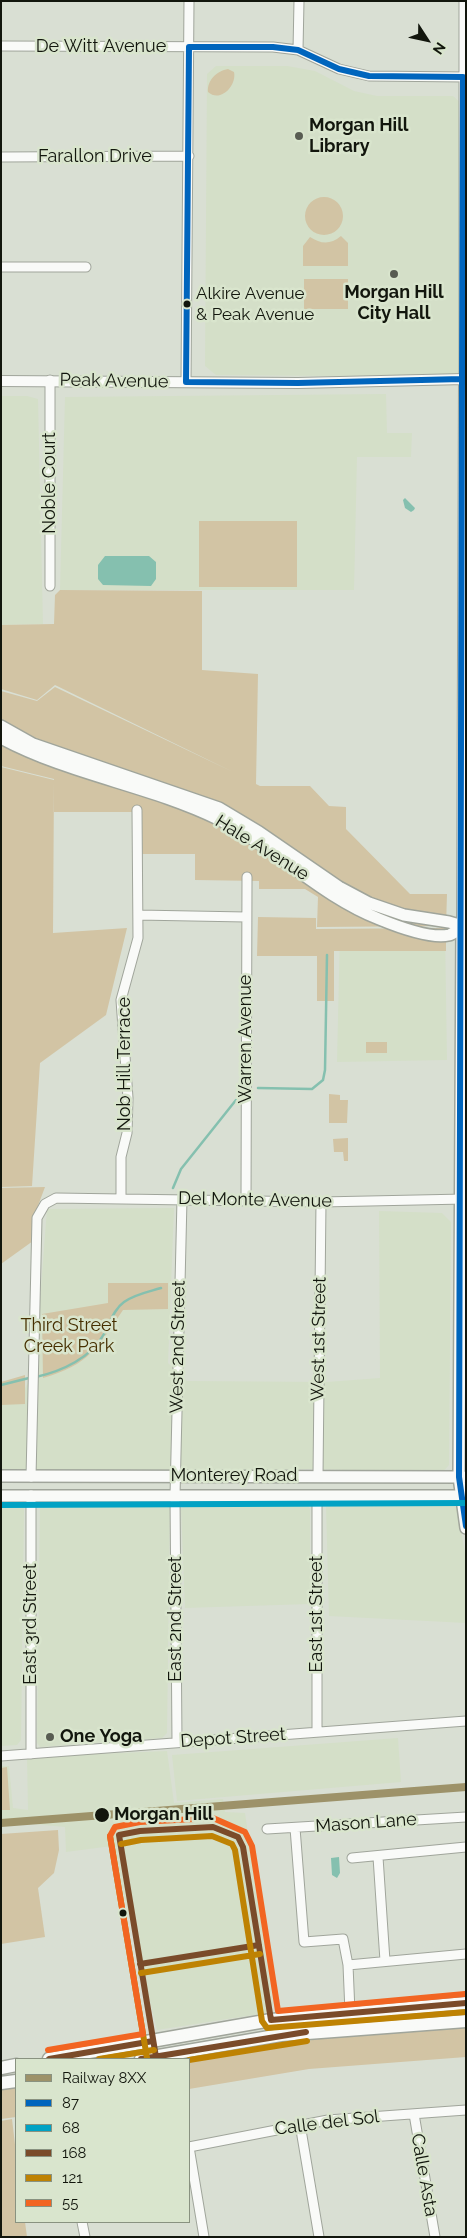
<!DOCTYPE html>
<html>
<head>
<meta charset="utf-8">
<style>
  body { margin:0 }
  #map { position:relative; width:467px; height:2238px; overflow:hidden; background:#d9dfd3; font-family:Raleway,sans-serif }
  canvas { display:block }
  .frame { position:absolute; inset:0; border:2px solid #12160d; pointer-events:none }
  .legend { position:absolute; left:15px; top:2058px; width:175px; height:165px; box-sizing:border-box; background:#d9e5cd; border:1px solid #899280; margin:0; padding:6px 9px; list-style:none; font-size:15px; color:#12160d }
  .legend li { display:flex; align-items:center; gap:10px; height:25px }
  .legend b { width:25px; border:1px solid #899280 }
  .north { position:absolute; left:402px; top:15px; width:50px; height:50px; -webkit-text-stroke:4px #d9e5cd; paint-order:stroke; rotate:125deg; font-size:14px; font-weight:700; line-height:20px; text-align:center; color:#12160d }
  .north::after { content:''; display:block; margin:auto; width:18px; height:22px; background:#12160d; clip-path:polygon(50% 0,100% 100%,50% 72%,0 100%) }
</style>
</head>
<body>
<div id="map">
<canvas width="467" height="2238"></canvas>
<div class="frame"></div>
<ul class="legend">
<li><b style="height:6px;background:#9d9269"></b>Railway 8XX</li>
<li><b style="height:6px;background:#0065bd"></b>87</li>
<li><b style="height:6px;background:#01a2c4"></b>68</li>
<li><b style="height:6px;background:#7a4b2a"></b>168</li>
<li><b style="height:6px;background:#be8203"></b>121</li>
<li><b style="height:6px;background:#f26522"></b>55</li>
</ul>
<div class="north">N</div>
</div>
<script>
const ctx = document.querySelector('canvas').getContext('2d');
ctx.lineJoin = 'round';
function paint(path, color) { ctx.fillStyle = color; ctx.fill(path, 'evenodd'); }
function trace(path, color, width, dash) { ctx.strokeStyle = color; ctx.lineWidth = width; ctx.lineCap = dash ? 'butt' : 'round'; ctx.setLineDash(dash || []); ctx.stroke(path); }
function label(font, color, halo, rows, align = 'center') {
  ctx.font = font + ' Raleway,sans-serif'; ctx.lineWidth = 5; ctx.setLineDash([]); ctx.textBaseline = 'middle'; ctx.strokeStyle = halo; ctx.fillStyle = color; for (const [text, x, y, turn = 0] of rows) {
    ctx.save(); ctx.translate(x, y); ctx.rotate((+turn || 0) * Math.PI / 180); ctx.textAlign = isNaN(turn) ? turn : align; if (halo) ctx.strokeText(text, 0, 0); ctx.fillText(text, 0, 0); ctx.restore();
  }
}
paint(new Path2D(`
  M 216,66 L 287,66 L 315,71 L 354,91 L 377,96 L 453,96 L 463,105 L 462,370 L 456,377 L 216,375 L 205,366 L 207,74 Z
  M 386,394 L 387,433 L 412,433 L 411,457 L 357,457 L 354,590 L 60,590 L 65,397 Z
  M 1,396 L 27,396 L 38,399 L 43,624 L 1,625 Z
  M 445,930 L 447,1060 L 337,1062 L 340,931 Z
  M 174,1208 L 168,1363 L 187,1381 L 327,1382 L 380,1378 L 379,1211 L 442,1213 L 451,1222 L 449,1465 L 442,1473 L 309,1469 L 235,1471 L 1,1471 L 1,1400 L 21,1398 L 35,1366 L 47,1209 Z
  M 162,1498 L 170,1504 L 167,1733 L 162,1738 L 40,1747 L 37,1743 L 40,1501 Z
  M 333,1500 L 448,1501 L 457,1508 L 466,1559 L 466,1623 L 329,1616 L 326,1505 Z
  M 1,1502 L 20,1503 L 24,1509 L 21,1740 L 17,1745 L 1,1746 Z
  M 187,1502 L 306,1502 L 310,1509 L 310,1604 L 185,1608 L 181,1509 Z
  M 398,1738 L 401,1782 L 177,1801 L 172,1755 Z
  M 167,1751 L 174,1803 L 223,1799 L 225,1812 L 245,1813 L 273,2005 L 266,2013 L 157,2030 L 112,1846 L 66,1852 L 65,1827 L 1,1821 L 1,1766 L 9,1766 L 13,1808 L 28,1810 L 27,1757 Z`), '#d4dfc8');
paint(new Path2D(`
  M 228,69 L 234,72 C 237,86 220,103 208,92 C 207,80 217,71 228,69 Z
  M305 216a19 19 0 1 1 38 0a19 19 0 1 1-38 0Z
  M 341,236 L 348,243 L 348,266 L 303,266 L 303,246 L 310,237 C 321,244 330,245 341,236 Z
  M 304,279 L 348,279 L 348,309 L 304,309 Z
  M 199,521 L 297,521 L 297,587 L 199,587 Z
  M 60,590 L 202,591 L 202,670 L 258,674 L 256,784 L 260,786 L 310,786 L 329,806 L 346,807 L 346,829 L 410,894 L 447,894 L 446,926 L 317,927 L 318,897 L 305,889 L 259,889 L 259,881 L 195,880 L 195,854 L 137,854 L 137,812 L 54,812 L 54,779 L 1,766 L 1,691 L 37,701 L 55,687 L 233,772 L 55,685 L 37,700 L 1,689 L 1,625 L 54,624 L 55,595 Z
  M 1,767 L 54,780 L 53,933 L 127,928 L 106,1015 L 40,1063 L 32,1186 L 1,1187 Z
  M 258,917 L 316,918 L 316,929 L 446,928 L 446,951 L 334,951 L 334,1001 L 317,1001 L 317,956 L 257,956 Z
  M 366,1042 L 387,1042 L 387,1053 L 366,1053 Z
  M 329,1094 L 340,1095 L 340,1100 L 348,1100 L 347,1123 L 329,1123 Z
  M 348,1138 L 348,1161 L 344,1161 L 343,1152 L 334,1152 L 333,1139 Z
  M 45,1187 L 36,1211 L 33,1241 L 1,1264 L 1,1188 Z
  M 108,1283 L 168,1283 L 168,1309 L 123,1310 C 98,1347 89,1365 43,1378 L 42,1314 L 108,1303 Z
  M 25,1375 L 25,1404 L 1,1405 L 1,1382 Z
  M 7,1767 L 10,1810 L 1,1810 L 1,1768 Z
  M 58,1830 L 59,1850 L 54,1873 L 38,1888 L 45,1937 L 1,1944 L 1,1834 Z
  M 466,2027 L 466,2057 L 309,2069 L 189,2089 L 189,2059 L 184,2059 L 326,2038 Z
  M 16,2087 L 16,2117 L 1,2119 L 1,2089 Z
  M 12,2119 L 16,2153 L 16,2222 L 25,2222 L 27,2237 L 1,2237 L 1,2121 Z`), '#d2c4a4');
paint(new Path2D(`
  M 405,498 L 415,508 L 414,510 L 411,512 L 405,508 L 403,500 Z
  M 105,556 L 149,556 L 156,562 L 156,579 L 151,586 L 103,585 L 98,579 L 98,565 Z
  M 339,1857 L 340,1873 L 337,1878 L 332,1875 L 331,1858 Z`), '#85c0af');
trace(new Path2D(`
  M 258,1088 L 312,1089 L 323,1080 L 325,1070 L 327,955
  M 173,1188 L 181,1169 L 236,1100
  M 36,1377 C 62,1371 91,1358 104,1334 C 110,1323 114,1309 124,1302 C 135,1294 148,1292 161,1288
  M 1,1385 L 29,1378`), '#85c0af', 2.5);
const minor = new Path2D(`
  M 464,1 L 464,379 L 466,379
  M 1,46 L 273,47 L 298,50 L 339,69 L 369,76 L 466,77
  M 298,50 L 299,1
  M 1,157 L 189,156
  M 1,267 L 86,267
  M 50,380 L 50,586
  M 186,382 L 189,1
  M 138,915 L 246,917
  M 121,1199 L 121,1157 L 127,1133 L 128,1098 L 121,1000 L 138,938 L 137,810
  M 246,1201 L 247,877
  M 318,1475 L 321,1202
  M 31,1477 L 37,1218 L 45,1204 L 56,1198 L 321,1202 L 465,1199
  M 317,1732 L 317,1497
  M 177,1742 L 175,1496 L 182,1199
  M 31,1754 L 31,1495
  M 1,1756 L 466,1721
  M 295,1828 L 304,1942 L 343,1939 L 348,1965 L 350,2012
  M 267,1829 L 466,1817
  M 378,1857 L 385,1961
  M 352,1858 L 466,1847
  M 348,1965 L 466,1954
  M 414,2114 L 435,2237
  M 300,2124 L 319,2237
  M 189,2147 L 328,2120 L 466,2110
  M 189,2147 L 204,2237
  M 82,2222 L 85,2237`);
const tertiary = new Path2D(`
  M 1,381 L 298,383 L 464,379 L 462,927`);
const secondary = new Path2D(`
  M 1,726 L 33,744 L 219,808 L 259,832 L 339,887 L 369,903 L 404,915 L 449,922 L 466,927
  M 1,738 C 70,775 148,785 218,819 C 275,847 320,896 379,919 C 396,926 431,939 449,935 C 453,934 458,929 462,927
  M 462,927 L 459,1477 L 466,1528
  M 1,1476 L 464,1477
  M 1,1496 L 466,1496`);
const primary = new Path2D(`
  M 49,2059 L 271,2020 L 466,2003
  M 141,2059 L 281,2035 L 466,2021
  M 1,2068 L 16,2065
  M 1,2083 L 16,2081`);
trace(minor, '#a0a59b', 11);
trace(tertiary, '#a0a59b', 12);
trace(secondary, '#a0a59b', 14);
trace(primary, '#a0a59b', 15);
trace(minor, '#f9faf8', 9);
trace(tertiary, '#f9faf8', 10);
trace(secondary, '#f9faf8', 11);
trace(primary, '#f9faf8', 12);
trace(new Path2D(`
  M 189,47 L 273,47 L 298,50 L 339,69 L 369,76 L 463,77 L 462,379 L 298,383 L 186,382 Z
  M 462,379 L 459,1477 L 466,1526`), '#0065bd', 6);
trace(new Path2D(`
  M 1,1505 L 466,1503`), '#01a2c4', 6);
trace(new Path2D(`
  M 119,1835 L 140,1831 L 213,1827 L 238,1837 L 243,1847 L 271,2020 L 466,2003
  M 119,1835 L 156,2057
  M 140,1964 L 259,1945
  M 49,2059 L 153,2041
  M 141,2059 L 306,2032`), '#7a4b2a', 6);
trace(new Path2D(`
  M 110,1836 L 147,2058
  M 121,1844 L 141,1840 L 212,1836 L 232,1844 L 235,1850 L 262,2021 L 267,2028 L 466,2012
  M 141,1973 L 260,1954
  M 99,2059 L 154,2050
  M 189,2060 L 307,2041`), '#be8203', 6);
trace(new Path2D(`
  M 48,2050 L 143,2034 L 110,1836 L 115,1827 L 140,1822 L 213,1818 L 245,1832 L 252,1846 L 278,2011 L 465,1994`), '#f26522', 6);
trace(new Path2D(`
  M 1,1823 L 466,1787`), '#9d9269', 8);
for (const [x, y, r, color] of [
  [299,136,5,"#585c52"],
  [394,274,5,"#585c52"],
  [187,304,4.5,"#12160d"],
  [50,1737,5,"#585c52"],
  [102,1815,8,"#12160d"],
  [123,1913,4.5,"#12160d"]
]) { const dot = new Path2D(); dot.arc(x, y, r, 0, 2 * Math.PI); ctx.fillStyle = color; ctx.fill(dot); trace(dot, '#d9e5cd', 2); }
label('17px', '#12160d', '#d9e5cd', [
  ["Alkire Avenue",196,294],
  ["& Peak Avenue",196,315]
], 'left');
label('18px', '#12160d', '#d9e5cd', [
  ["De Witt Avenue",101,47],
  ["Farallon Drive",95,157],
  ["Peak Avenue",114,381,1],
  ["Noble Court",50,483,-90],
  ["Hale Avenue",262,848,32],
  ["Warren Avenue",246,1039,-90],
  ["Nob Hill Terrace",125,1064,-90],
  ["Del Monte Avenue",255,1200,1],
  ["West 1st Street",319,1339,-89],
  ["West 2nd Street",178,1347,-89],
  ["Monterey Road",234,1476],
  ["East 1st Street",317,1614,-90],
  ["East 2nd Street",176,1619,-90],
  ["East 3rd Street",31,1624,-90],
  ["Depot Street",233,1738,-4],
  ["Mason Lane",366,1823,-4],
  ["Calle del Sol",327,2123,-7],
  ["Calle Asta",424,2175,80]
]);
label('bold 18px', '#12160d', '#d9e5cd', [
  ["Morgan Hill",309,126],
  ["Library",309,147],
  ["Morgan Hill",394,293,"center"],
  ["City Hall",394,314,"center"],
  ["One Yoga",60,1737]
], 'left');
label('18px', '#462f00', '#d9e5cd', [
  ["Third Street",69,1326],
  ["Creek Park",69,1347]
]);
label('bold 18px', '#12160d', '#d9e5cd', [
  ["Morgan Hill",114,1815]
], 'left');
</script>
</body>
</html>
